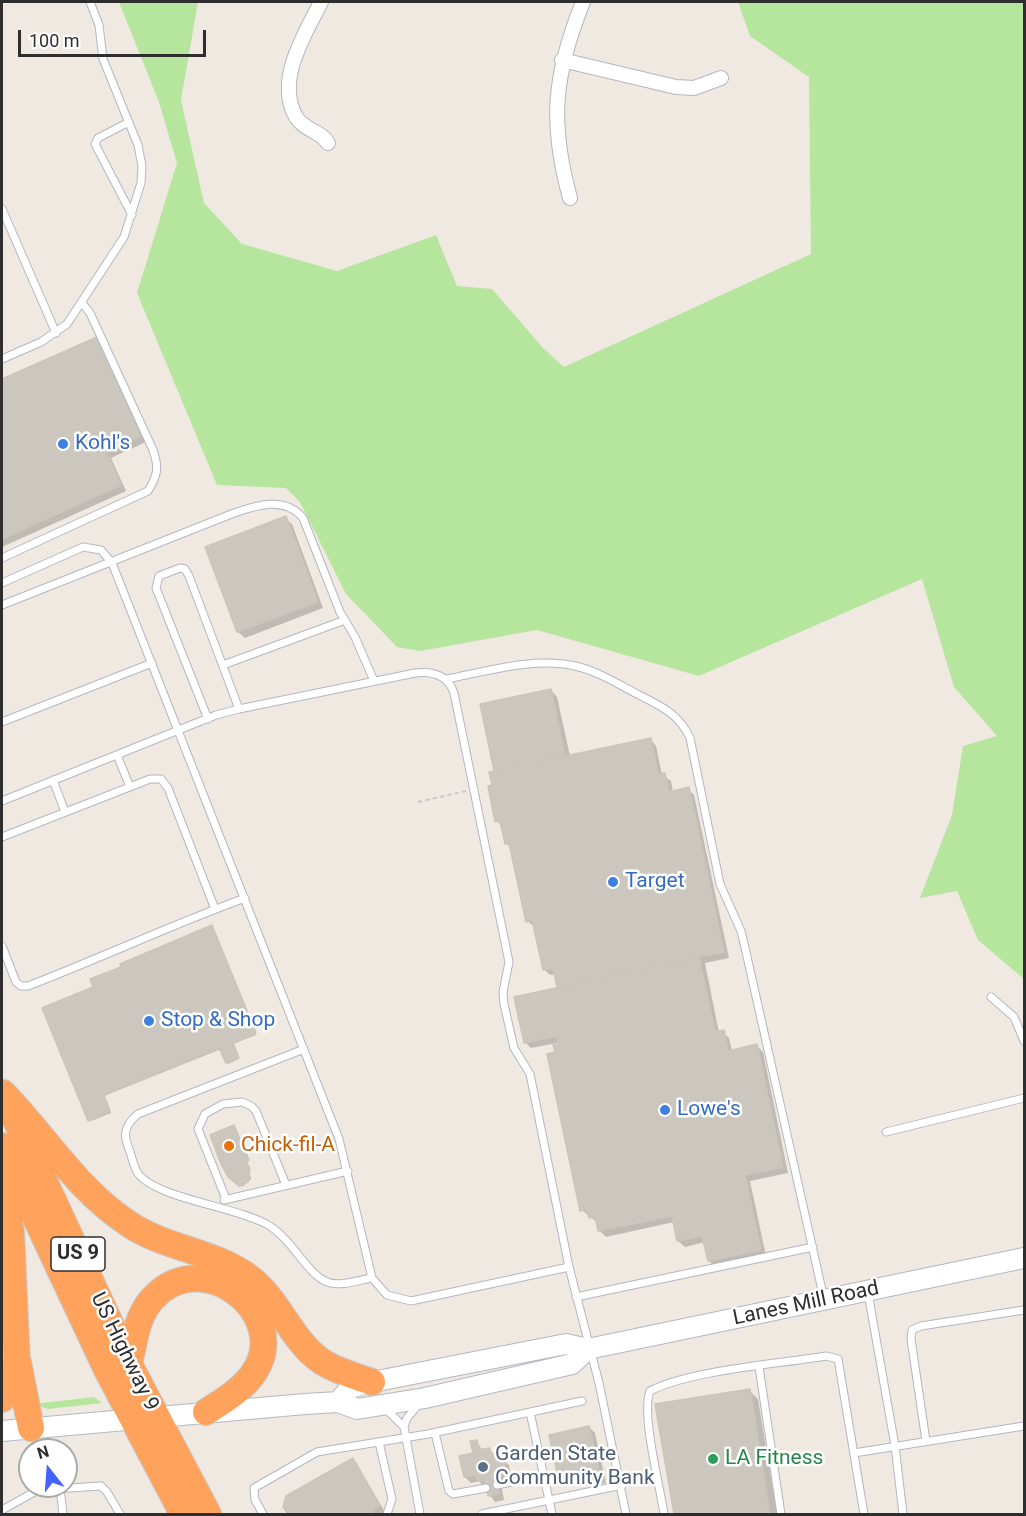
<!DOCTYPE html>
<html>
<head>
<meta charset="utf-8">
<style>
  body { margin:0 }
  #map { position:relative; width:1026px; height:1516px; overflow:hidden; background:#efe9e1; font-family:Roboto,sans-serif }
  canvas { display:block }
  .frame { position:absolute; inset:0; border:3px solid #2e2e2e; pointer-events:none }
  .north { position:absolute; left:18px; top:1438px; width:60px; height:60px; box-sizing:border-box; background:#fff; border:2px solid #ababab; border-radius:50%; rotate:343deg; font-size:16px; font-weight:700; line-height:24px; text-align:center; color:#2e2e2e }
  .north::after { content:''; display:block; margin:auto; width:21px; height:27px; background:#4264fb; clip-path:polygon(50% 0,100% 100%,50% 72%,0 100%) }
  .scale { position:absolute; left:18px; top:30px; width:188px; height:27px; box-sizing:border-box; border:3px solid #2e2e2e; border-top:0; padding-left:8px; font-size:18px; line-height:21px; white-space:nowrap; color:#2e2e2e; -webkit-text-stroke:4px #fff; paint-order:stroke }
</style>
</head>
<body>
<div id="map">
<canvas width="1026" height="1516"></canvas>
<div class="frame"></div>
<div class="north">N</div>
<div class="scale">100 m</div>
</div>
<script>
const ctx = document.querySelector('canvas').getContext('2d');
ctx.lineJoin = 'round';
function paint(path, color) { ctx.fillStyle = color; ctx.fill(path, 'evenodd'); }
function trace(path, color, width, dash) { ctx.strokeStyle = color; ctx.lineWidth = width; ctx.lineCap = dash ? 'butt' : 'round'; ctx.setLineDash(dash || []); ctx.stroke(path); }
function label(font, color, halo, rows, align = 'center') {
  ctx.font = font + ' Roboto,sans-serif'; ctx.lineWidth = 5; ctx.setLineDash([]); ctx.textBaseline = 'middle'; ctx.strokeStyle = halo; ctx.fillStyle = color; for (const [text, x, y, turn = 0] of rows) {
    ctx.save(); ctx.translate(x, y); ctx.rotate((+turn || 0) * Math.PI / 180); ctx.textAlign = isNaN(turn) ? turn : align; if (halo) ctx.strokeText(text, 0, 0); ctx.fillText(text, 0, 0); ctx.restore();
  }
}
paint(new Path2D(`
  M 119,2 L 198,2 L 181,100 L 204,203 L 242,244 L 337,271 L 436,235 L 457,286 L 492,289 L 543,348 L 564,367 L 811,254 L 809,77 L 750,36 L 738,2 L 1024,2 L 1024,979 L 978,940 L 957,891 L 920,898 L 952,815 L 963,746 L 997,736 L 954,687 L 922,579 L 699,676 L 537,630 L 420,651 L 397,647 L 346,594 L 300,502 L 286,488 L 217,485 L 137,293 L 177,163 L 159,102 Z
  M 94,1397 L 102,1403 L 48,1409 L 34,1404 Z`), '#b6e59e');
paint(new Path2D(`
  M 96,338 L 102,344 L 146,442 L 111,458 L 126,491 L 2,547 L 2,381 Z
  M 285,518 L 292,524 L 323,608 L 245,638 L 238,632 L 207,547 Z
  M 551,690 L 557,697 L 570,756 L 650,739 L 656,746 L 662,775 L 671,781 L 673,792 L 688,789 L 694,795 L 729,958 L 705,963 L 719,1033 L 723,1032 L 729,1038 L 732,1051 L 757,1046 L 763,1052 L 788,1173 L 750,1181 L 766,1256 L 715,1267 L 709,1261 L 705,1242 L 685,1247 L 678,1241 L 674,1222 L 606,1237 L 600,1231 L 598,1223 L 582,1210 L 557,1053 L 563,1042 L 531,1048 L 525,1042 L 559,989 L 556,974 L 550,975 L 544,969 L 535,927 L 527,921 L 512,849 L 506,843 L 503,828 L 497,821 L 494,786 L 496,772 Z
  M 213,928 L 256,1035 L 233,1044 L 239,1059 L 228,1064 L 221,1049 L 104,1096 L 111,1113 L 91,1121 L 95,988 Z
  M 234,1126 L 249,1161 L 247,1162 L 251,1179 L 242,1187 L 229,1176 Z
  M 749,1390 L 758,1399 L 777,1514 L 675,1514 L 657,1406 Z
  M 589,1427 L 595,1433 L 606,1483 L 589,1486 L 582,1479 L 565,1482 L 559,1476 Z
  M 476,1441 L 483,1451 L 489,1450 L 509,1465 L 511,1476 L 506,1477 L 507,1482 L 501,1484 L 504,1500 L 495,1502 L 479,1481 L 471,1483 L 465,1477 L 475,1454 Z
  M 353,1460 L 385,1512 L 380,1514 L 289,1514 L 285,1506 Z`), '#0003');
const building = new Path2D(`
  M 97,337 L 141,436 L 106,452 L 121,485 L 2,539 L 2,379 Z
  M 286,516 L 318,602 L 237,632 L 205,547 Z
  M 551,689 L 565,756 L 494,771 L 480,704 Z
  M 651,738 L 658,774 L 665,773 L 669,792 L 689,787 L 724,952 L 557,987 L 553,968 L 543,970 L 532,920 L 526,922 L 509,843 L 505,844 L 500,821 L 495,822 L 488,786 L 492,785 L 489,772 Z
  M 212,925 L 256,1033 L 233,1043 L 239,1058 L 226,1063 L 219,1048 L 104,1095 L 110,1111 L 88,1121 L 42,1008 L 93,987 L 90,979 L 121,967 L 120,964 Z
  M 699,957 L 715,1032 L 724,1030 L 728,1051 L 757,1044 L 783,1167 L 745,1175 L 761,1250 L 708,1261 L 702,1236 L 677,1241 L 672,1216 L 598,1231 L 595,1216 L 589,1218 L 587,1210 L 580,1211 L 547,1054 L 555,1052 L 553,1045 L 558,1044 L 557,1036 L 524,1043 L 514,997 Z
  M 234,1125 L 249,1160 L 246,1161 L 250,1169 L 248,1182 L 239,1186 L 228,1177 L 221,1164 L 210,1135 Z
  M 750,1389 L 770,1514 L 674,1514 L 655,1404 Z
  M 589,1426 L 600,1477 L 581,1481 L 579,1472 L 558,1477 L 549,1435 Z
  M 477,1440 L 479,1450 L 490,1448 L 491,1454 L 496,1453 L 497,1458 L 503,1457 L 506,1470 L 501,1471 L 502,1476 L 495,1478 L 499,1494 L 488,1496 L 484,1480 L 478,1481 L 476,1475 L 464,1477 L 459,1456 L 473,1453 L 470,1441 Z
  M 353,1458 L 380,1505 L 372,1510 L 375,1514 L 288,1514 L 283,1507 L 286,1496 Z`);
paint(building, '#cbc7bf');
trace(building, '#cbc5ba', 1.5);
const lane = new Path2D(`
  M 129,122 L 98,138 L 95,144 L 132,215
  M 2,209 L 56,333
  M 2,359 L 41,342 L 67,324 L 124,237 L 141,183 L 142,166 L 138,145 L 103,59 L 99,25 L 90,2
  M 2,558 L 148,491 C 158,475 159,467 153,450 L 90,313 L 82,303
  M 2,583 L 83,547 L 101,550 L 112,563 L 339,1139 L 372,1278 L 387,1295 L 411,1301 L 569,1267
  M 2,605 L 234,513 C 257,505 285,496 303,518 L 340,612 L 355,637 L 374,681
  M 223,665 L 345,620
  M 447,679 C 488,671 534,657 575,666 C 598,671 618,684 639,695 C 661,706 679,714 690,738 L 720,884 L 741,931 L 746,952 L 824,1299
  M 208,719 L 156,588 L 159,576 L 180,568 L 185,569 L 189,576 L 239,709
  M 2,722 L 152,663
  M 117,755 L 130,787
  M 53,780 L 65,812
  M 2,801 L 216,715 L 239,709 L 415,673 C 433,671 448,675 454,693 L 509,962 L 503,992 L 504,1004 L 514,1048 L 530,1074 L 569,1267 L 599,1383 L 626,1514
  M 2,837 L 150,779 L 161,779 L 168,788 L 215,909
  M 2,946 L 16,982 L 21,986 L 28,986 C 101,958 171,925 245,898
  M 991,997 L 1014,1017 L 1024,1041
  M 304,1049 L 138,1114 C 127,1123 122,1133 128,1146 C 131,1154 133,1164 137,1172 C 153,1198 238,1207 268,1225 C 292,1239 307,1274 327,1282 C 340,1287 359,1280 372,1278
  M 886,1132 L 1024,1098
  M 226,1199 L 198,1129 L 205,1114 L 223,1104 L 242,1102 L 251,1106 L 256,1111 L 286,1185
  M 224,1200 L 348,1171
  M 868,1293 L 895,1446 L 903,1514
  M 576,1297 L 813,1247
  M 759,1367 L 781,1514
  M 419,1404 L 407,1418 L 404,1427 L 420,1514
  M 386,1409 L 404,1427
  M 530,1412 L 552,1514
  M 435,1433 L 449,1491 L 453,1494 L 486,1488
  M 926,1441 L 911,1339 L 912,1330 L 921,1326 L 1024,1310
  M 379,1442 L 392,1499 L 387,1514
  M 854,1453 L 1024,1426
  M 497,1485 L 544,1475
  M 60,1488 L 63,1514
  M 2,1510 L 38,1490 L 101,1486 L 107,1492 L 120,1514
  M 263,1514 L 255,1500 L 254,1488 L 317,1452 L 428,1434 L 582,1401
  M 482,1514 L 622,1485
  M 664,1514 C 660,1486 641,1415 650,1391 C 691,1370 779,1364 826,1356 L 838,1359 L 864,1514`);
const street = new Path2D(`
  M 321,2 C 305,34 275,80 296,117 C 305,131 321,131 328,143
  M 562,60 L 676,87 L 694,88 L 721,78
  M 570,198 C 549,122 554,74 583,2`);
const secondary = new Path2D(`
  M 338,1402 L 350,1388 L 372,1382 L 566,1344 L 588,1349 L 1024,1258
  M 2,1431 L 305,1404 L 338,1402 L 357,1409 L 425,1398 L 572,1364 L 588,1349`);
const highway = new Path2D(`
  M 3,1093 C 46,1137 77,1190 129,1224 C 166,1249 215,1251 250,1278 C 279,1300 291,1340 321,1361 C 336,1371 355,1376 372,1382
  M 14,1116 L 129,1364 L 208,1514
  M 2,1146 L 107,1370 L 183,1514
  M 2,1176 L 11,1232 L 17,1362 L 11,1382 L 2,1399
  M 18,1362 L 31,1428
  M 129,1364 C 134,1344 136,1320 149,1303 C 198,1240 292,1312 255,1371 C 244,1389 223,1401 206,1412`);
trace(lane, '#b4b7c1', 9);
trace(street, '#b4b7c1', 16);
trace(secondary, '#b4b7c1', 22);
trace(highway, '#c9c9c9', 28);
trace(new Path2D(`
  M 418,802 L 466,791`), '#c9c9c9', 2, [4.5, 3]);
trace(lane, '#fff', 7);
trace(street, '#fff', 14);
trace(secondary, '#fff', 20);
trace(highway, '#ffa35c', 26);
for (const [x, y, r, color] of [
  [63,444,6,"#3f7fe0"],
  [613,882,6,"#3f7fe0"],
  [149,1021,6,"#3f7fe0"],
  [665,1110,6,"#3f7fe0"],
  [229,1146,6,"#e8710a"],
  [713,1459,6,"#2e9e5b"],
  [483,1467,6,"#5c6f8a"]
]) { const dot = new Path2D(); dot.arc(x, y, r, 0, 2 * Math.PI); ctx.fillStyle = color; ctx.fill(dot); trace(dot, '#fff', 2); }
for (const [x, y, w] of [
  [78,1254,54]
]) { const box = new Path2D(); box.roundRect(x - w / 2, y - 17, w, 34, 4.5); ctx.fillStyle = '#fff'; ctx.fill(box); trace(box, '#2e2e2e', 1.5); }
label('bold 20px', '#2e2e2e', null, [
  ["US 9",78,1254]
]);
label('21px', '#366cbe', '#fff', [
  ["Kohl's",75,444],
  ["Target",625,882],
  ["Stop & Shop",161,1021],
  ["Lowe's",677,1110]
], 'left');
label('21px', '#c56008', '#fff', [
  ["Chick-fil-A",241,1146]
], 'left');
label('21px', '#2e2e2e', '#fff', [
  ["Lanes Mill Road",806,1304,-12],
  ["US Highway 9",124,1352,64]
]);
label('21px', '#4e5e75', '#fff', [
  ["Garden State",495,1455],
  ["Community Bank",495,1479]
], 'left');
label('21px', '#27864d', '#fff', [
  ["LA Fitness",725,1459]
], 'left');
</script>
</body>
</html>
